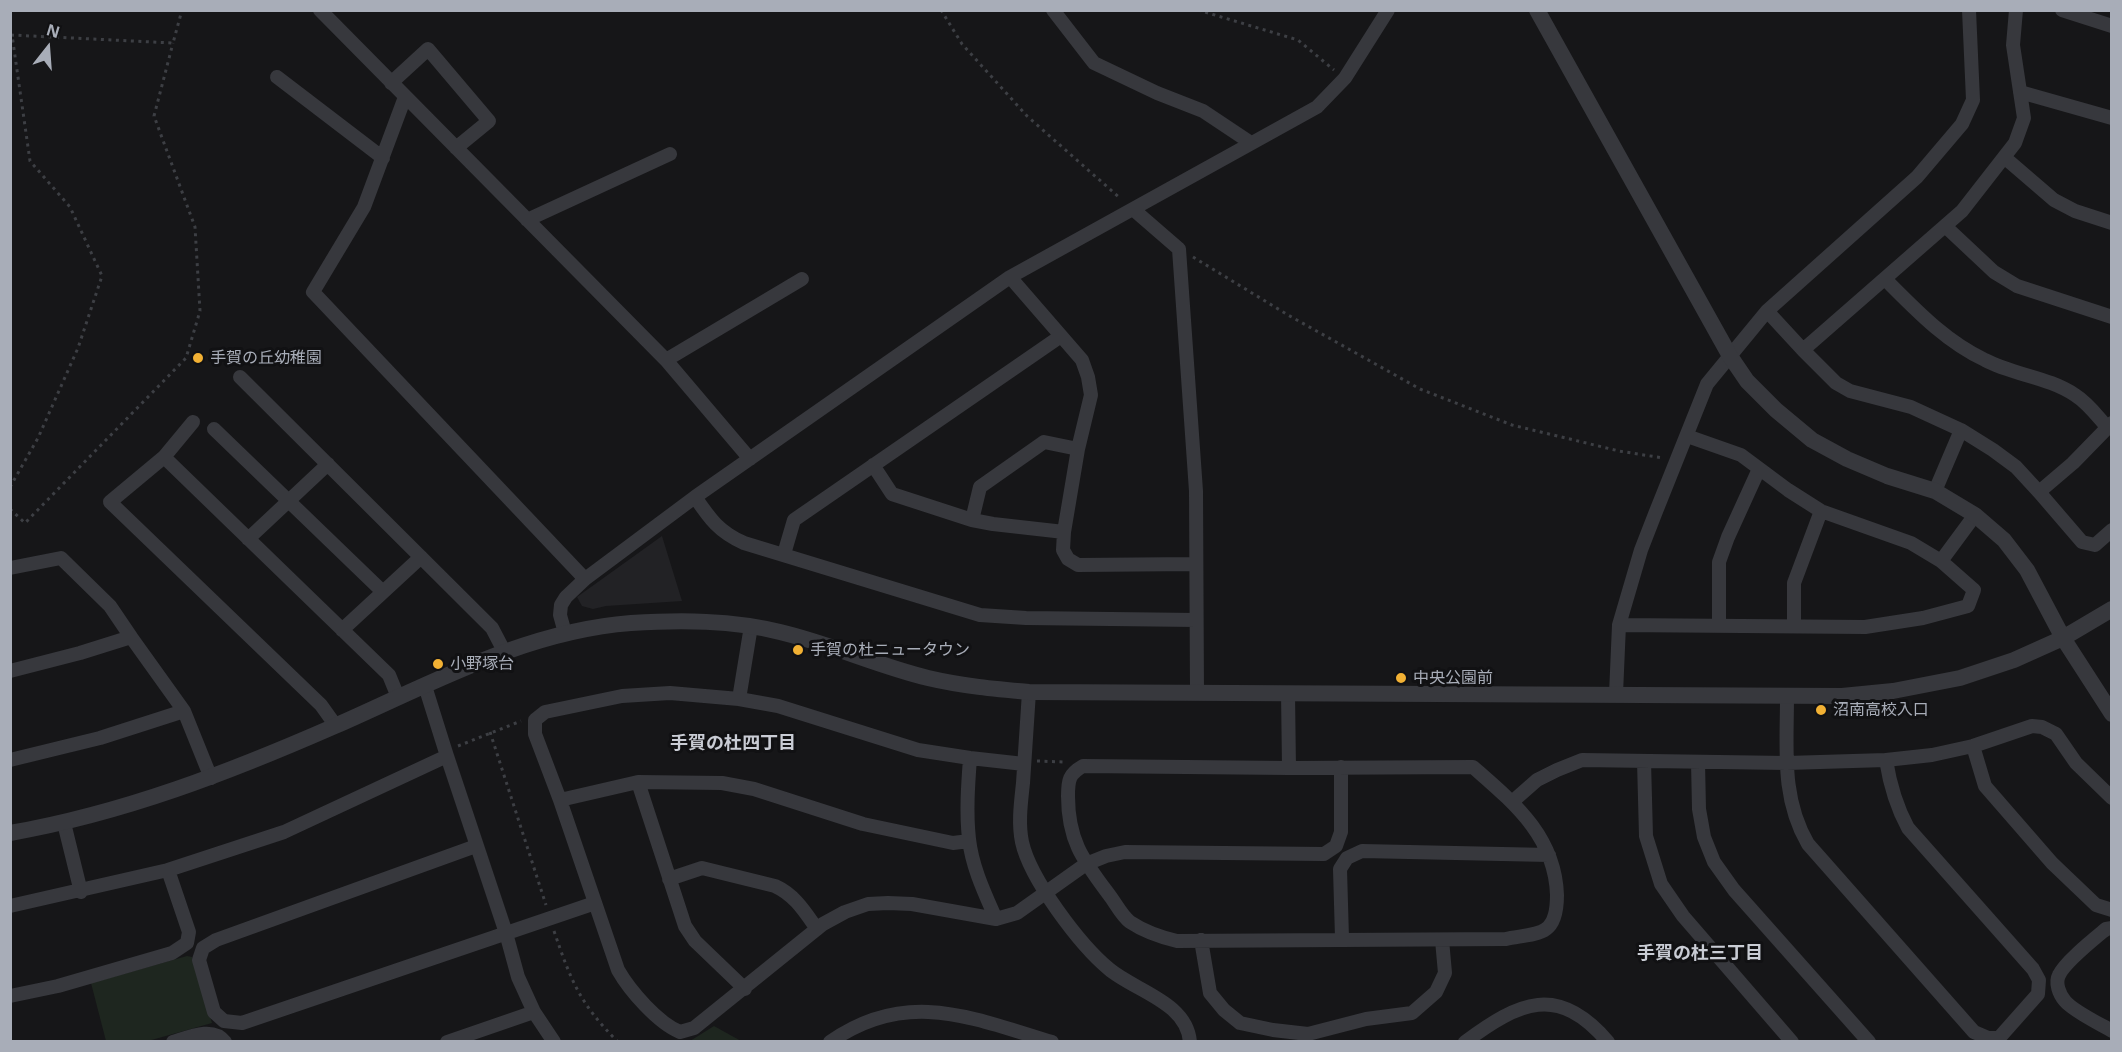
<!DOCTYPE html>
<html>
<head>
<meta charset="utf-8">
<style>
  body { margin:0 }
  #map { position:relative; width:2122px; height:1052px; overflow:hidden; background:#161618; font-family:"Open Sans",sans-serif }
  canvas { display:block }
  .frame { position:absolute; inset:0; border:12px solid #a8adb8; pointer-events:none }
  .north { position:absolute; left:18px; top:18px; width:60px; height:60px; -webkit-text-stroke:4px #111113; paint-order:stroke; rotate:17deg; font-size:16px; font-weight:700; line-height:24px; text-align:center; color:#a8adb8 }
  .north::after { content:''; display:block; margin:auto; width:21px; height:27px; background:#a8adb8; clip-path:polygon(50% 0,100% 100%,50% 72%,0 100%) }
</style>
</head>
<body>
<div id="map">
<canvas width="2122" height="1052"></canvas>
<div class="frame"></div>
<div class="north">N</div>
</div>
<script>
const ctx = document.querySelector('canvas').getContext('2d');
ctx.lineJoin = 'round';
function paint(path, color) { ctx.fillStyle = color; ctx.fill(path, 'evenodd'); }
function trace(path, color, width, dash) { ctx.strokeStyle = color; ctx.lineWidth = width; ctx.lineCap = dash ? 'butt' : 'round'; ctx.setLineDash(dash || []); ctx.stroke(path); }
function label(font, color, halo, rows, align = 'center') {
  ctx.font = font + ' "Open Sans","Noto Sans JP",sans-serif'; ctx.lineWidth = 6; ctx.setLineDash([]); ctx.textBaseline = 'middle'; ctx.strokeStyle = halo; ctx.fillStyle = color; for (const [text, x, y, turn = 0] of rows) {
    ctx.save(); ctx.translate(x, y); ctx.rotate((+turn || 0) * Math.PI / 180); ctx.textAlign = isNaN(turn) ? turn : align; if (halo) ctx.strokeText(text, 0, 0); ctx.fillText(text, 0, 0); ctx.restore();
  }
}
paint(new Path2D(`
  M 662,536 L 682,601 L 606,606 L 593,609 L 582,606 L 577,597 Z`), '#222225');
paint(new Path2D(`
  M 187,956 L 192,957 L 212,1023 L 148,1041 L 106,1041 L 91,983 Z
  M 714,1026 L 741,1041 L 690,1041 Z`), '#1e261f');
trace(new Path2D(`
  M 941,10 L 962,44 L 1027,116 L 1121,199
  M 1198,10 L 1298,40 L 1334,70
  M 11,35 L 173,43 L 182,10
  M 1193,257 L 1288,315 L 1420,389 L 1512,425 L 1619,451 L 1663,458
  M 10,487 L 38,438 L 78,348 L 102,276 L 70,207 L 30,161 L 12,35
  M 10,509 L 25,523 L 186,358 L 200,311 L 195,227 L 154,116 L 173,43
  M 490,732 L 546,905
  M 458,746 L 521,721
  M 1037,761 L 1064,762
  M 554,931 C 571,981 580,1004 618,1042`), '#3d3f44', 3, [3, 4.5]);
trace(new Path2D(`
  M 320,10 L 666,360
  M 1053,10 L 1094,63 L 1157,93 L 1203,111 L 1251,143
  M 2062,10 L 2112,26
  M 277,77 L 383,158
  M 391,83 L 428,49 L 489,121 L 456,148
  M 2020,92 L 2112,118
  M 405,97 L 364,207 L 313,292 L 585,579
  M 2004,157 L 2054,200 L 2075,211 L 2112,223
  M 1134,210 L 1179,249 L 1196,491 L 1197,693
  M 527,220 L 670,154
  M 1945,226 L 1994,272 L 2017,286 L 2112,317
  M 1010,277 L 1082,360 L 1088,377 L 1091,395 L 1078,449 L 1064,532 L 1063,550 L 1068,559 L 1078,565 L 1196,564
  M 1885,279 C 1916,310 1945,341 1985,360 C 2013,375 2049,377 2075,395 C 2088,403 2098,417 2108,428
  M 1767,311 L 1917,177 L 1962,124 L 1973,100 L 1969,10
  M 1803,350 L 1836,383 L 1850,391 L 1911,407 L 1961,430 L 1993,450 L 2016,467 L 2039,492 L 2082,542 L 2095,545 L 2112,530
  M 240,377 L 492,628 L 504,651
  M 193,422 L 164,457 L 110,502 L 321,705 L 336,726
  M 214,429 L 383,592
  M 164,457 L 389,675 L 398,697
  M 750,459 L 666,360 L 802,279
  M 873,465 L 892,494 L 972,520 L 993,524 L 1064,532
  M 1935,491 L 1961,430
  M 2039,492 L 2073,463 L 2112,423
  M 695,497 C 710,519 719,532 744,543 L 980,615 L 1026,618 L 1196,620
  M 972,520 L 980,487 L 1044,442 L 1078,449
  M 248,539 L 328,464
  M 784,554 L 794,520 L 1061,336
  M 1941,561 L 1975,515
  M 10,568 L 61,558 L 110,606 L 131,637 L 80,653 L 10,671
  M 1619,625 L 1865,627 L 1923,618 L 1968,606 L 1974,590 L 1941,561 L 1911,543 L 1821,511 L 1788,490 L 1741,455 L 1687,436
  M 1719,626 L 1719,562 L 1728,537 L 1759,469
  M 1794,626 L 1794,583 L 1821,511
  M 342,630 L 421,557
  M 565,633 L 560,615 L 561,605 L 566,597 L 585,579 L 695,497 L 1010,277 L 1317,107 L 1345,78 L 1388,10
  M 131,637 L 184,711 L 211,778
  M 425,686 L 447,756
  M 1029,692 C 1027,722 1025,753 1023,783 C 1021,802 1018,823 1022,842 C 1030,879 1080,945 1109,969 C 1135,991 1187,1002 1190,1042
  M 1288,693 L 1289,768
  M 1616,694 L 1619,625 L 1641,550 L 1655,514 L 1707,384 L 1767,311 L 1803,350 L 1962,211 L 2015,143 L 2024,118 L 2013,45 L 2016,10
  M 1787,697 C 1787,749 1781,798 1808,844 L 1974,1032 L 1988,1038 L 1999,1038 L 2038,994 L 2039,980 L 2033,969 L 1908,828 C 1896,806 1890,785 1886,760
  M 739,699 L 751,626
  M 1973,746 L 1985,786 L 2052,863 L 2096,905 L 2112,910
  M 970,758 C 968,785 966,812 969,839 C 972,867 985,894 996,919
  M 10,760 L 100,738 L 184,711
  M 1644,761 L 1646,836 L 1661,884 L 1683,916 L 1792,1042
  M 1698,762 L 1699,809 L 1704,837 L 1714,862 L 1734,890 L 1869,1042
  M 1024,764 L 970,758 L 918,750 L 778,706 L 739,699 L 670,693 L 622,696 L 545,712 L 535,720 L 535,734 L 560,800 L 618,970 C 630,991 658,1023 680,1032 L 694,1028 L 823,924 L 845,912 L 868,904 L 888,903 L 912,904 L 996,919 L 1017,913 L 1086,864 L 1106,856 L 1125,852 L 1324,854 L 1336,846 L 1341,832 L 1341,767
  M 1083,766 L 1289,768 L 1473,767 C 1514,803 1555,836 1557,895 C 1557,906 1556,922 1546,929 C 1537,936 1517,936 1506,939 L 1177,941 C 1160,937 1145,932 1130,922 C 1122,916 1116,904 1110,896 C 1084,861 1068,842 1068,796 C 1068,780 1069,774 1083,766 Z
  M 638,782 L 685,926 L 695,941 L 745,989
  M 560,800 L 638,782 L 722,783 L 754,789 L 863,824 L 953,843 L 969,841
  M 1512,802 L 1537,780 L 1557,770 L 1582,760 L 1787,763 L 1886,760 L 1932,755 L 1973,746 L 2032,726 L 2042,727 L 2056,734 L 2076,763 L 2112,798
  M 64,823 L 81,892
  M 476,846 L 216,940 L 203,948 L 199,960 L 214,1012 L 224,1021 L 242,1023 L 595,903
  M 669,879 L 702,868 L 775,886 C 795,895 805,912 817,929
  M 10,906 L 168,870 L 284,832 L 447,756 L 506,933 L 518,977 L 534,1012 L 447,1042
  M 2112,928 L 2106,929 C 2094,939 2065,962 2059,975 C 2055,983 2059,994 2065,1001 C 2073,1011 2100,1024 2112,1031
  M 1342,938 L 1340,869 L 1347,858 L 1362,851 L 1549,855
  M 1201,940 L 1210,993 L 1224,1010 L 1240,1023 L 1273,1030 L 1308,1034 L 1366,1019 L 1412,1013 L 1436,992 L 1445,973 L 1442,940
  M 10,996 L 58,986 L 172,953 L 187,943 L 189,932 L 168,870
  M 534,1012 L 554,1042
  M 173,1042 C 189,1037 213,1026 225,1042
  M 830,1042 C 907,988 972,1018 1052,1042
  M 1465,1042 C 1519,1002 1558,983 1608,1042`), '#37383d', 14);
trace(new Path2D(`
  M 1537,10 L 1730,356 L 1747,381 L 1776,410 L 1812,440 L 1847,459 L 1887,476 L 1935,491 L 1975,515 L 2004,540 L 2027,570 L 2063,638 L 2112,714
  M 10,833 C 124,813 230,772 335,726 C 431,684 525,631 631,623 C 681,620 732,620 780,632 C 831,644 878,666 928,678 C 962,686 995,689 1029,692 L 1842,696 L 1893,691 L 1960,678 L 2014,660 L 2063,638 L 2112,609`), '#37383d', 16);
for (const [x, y, r, color] of [
  [198,358,6,"#f2b134"],
  [798,650,6,"#f2b134"],
  [438,664,6,"#f2b134"],
  [1401,678,6,"#f2b134"],
  [1821,710,6,"#f2b134"]
]) { const dot = new Path2D(); dot.arc(x, y, r, 0, 2 * Math.PI); ctx.fillStyle = color; ctx.fill(dot); trace(dot, '#111113', 2); }
label('16px', '#a8adb8', '#111113', [
  ["手賀の丘幼稚園",210,358],
  ["手賀の杜ニュータウン",810,650],
  ["小野塚台",450,664],
  ["中央公園前",1413,678],
  ["沼南高校入口",1833,710]
], 'left');
label('bold 18px', '#c9ccd4', '#111113', [
  ["手賀の杜四丁目",733,744],
  ["手賀の杜三丁目",1700,954]
]);
</script>
</body>
</html>
